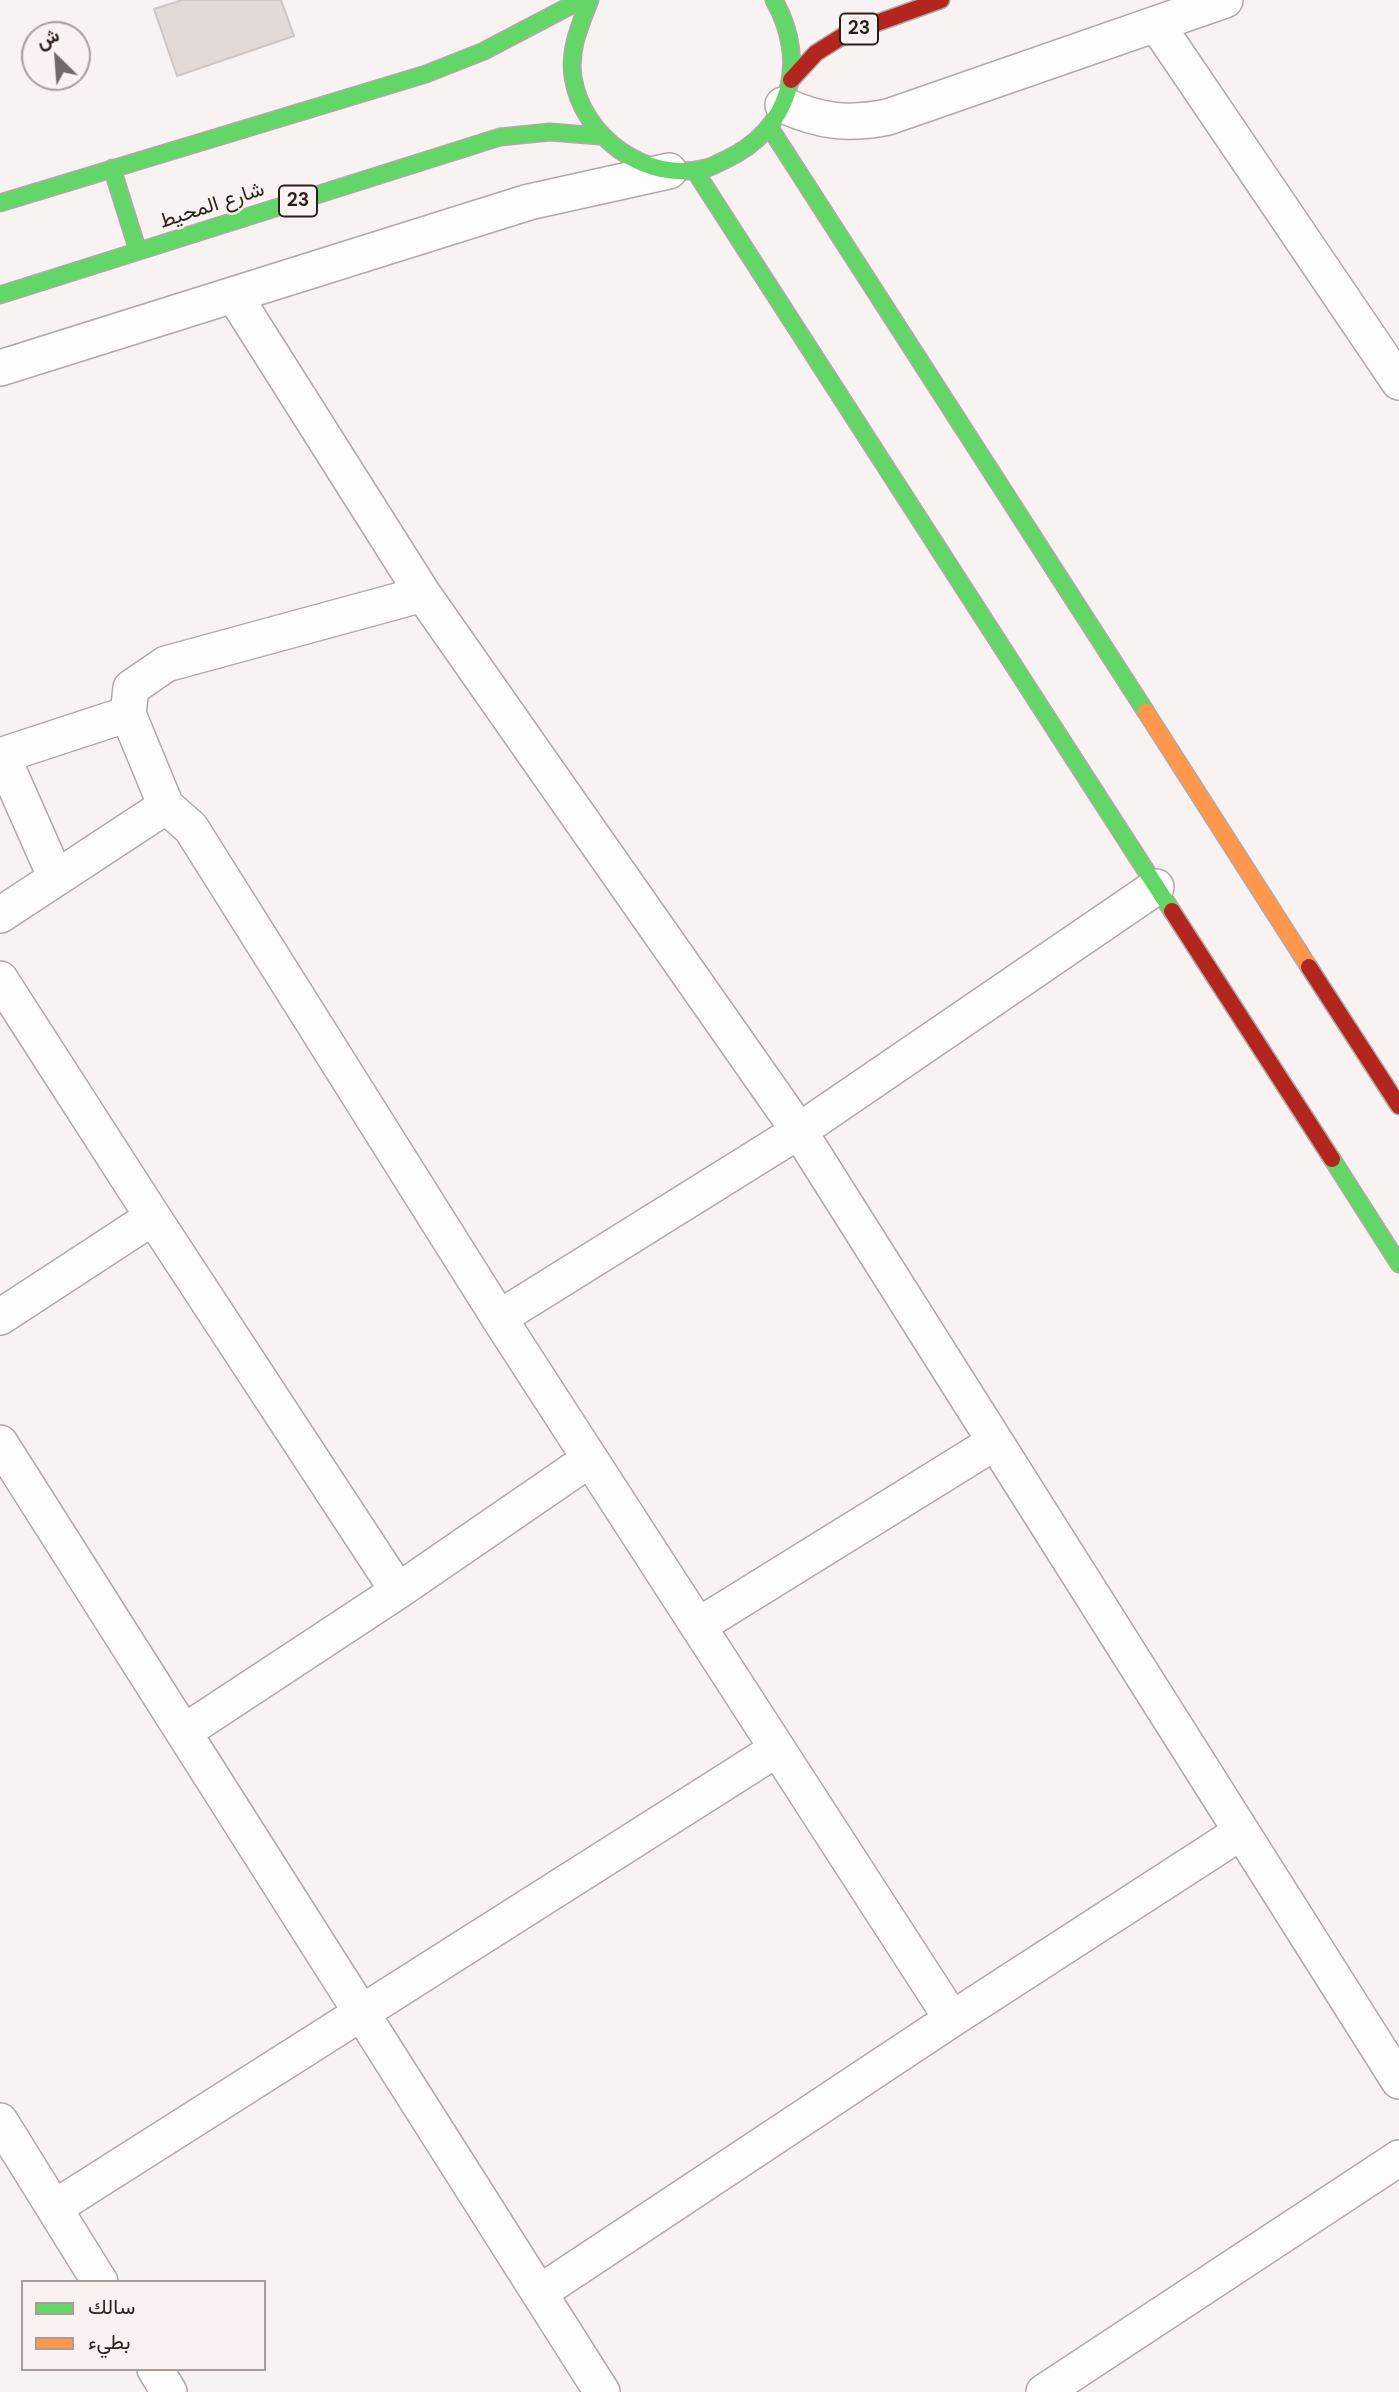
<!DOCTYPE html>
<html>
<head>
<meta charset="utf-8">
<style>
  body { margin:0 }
  #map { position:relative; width:1399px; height:2392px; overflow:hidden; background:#f8f3f2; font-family:"DM Sans",Vazirmatn,sans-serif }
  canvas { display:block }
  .legend { position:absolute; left:21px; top:2280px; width:245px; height:91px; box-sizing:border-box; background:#faf2f0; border:2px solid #a89d9a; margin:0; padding:9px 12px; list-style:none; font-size:21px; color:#2c1e1a }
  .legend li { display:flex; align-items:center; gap:14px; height:35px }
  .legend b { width:35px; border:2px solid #a89d9a }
  .north { position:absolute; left:21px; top:21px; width:70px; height:70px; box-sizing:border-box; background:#faf2f0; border:2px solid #a89d9a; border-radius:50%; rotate:335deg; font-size:19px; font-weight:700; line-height:28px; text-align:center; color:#2c1e1a }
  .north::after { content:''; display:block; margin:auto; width:24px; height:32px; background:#736966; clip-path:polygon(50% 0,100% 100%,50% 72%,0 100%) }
</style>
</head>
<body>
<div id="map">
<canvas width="1399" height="2392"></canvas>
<ul class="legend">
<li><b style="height:9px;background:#63d668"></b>سالك</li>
<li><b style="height:9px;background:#ff974d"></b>بطيء</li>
</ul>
<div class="north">ش</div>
</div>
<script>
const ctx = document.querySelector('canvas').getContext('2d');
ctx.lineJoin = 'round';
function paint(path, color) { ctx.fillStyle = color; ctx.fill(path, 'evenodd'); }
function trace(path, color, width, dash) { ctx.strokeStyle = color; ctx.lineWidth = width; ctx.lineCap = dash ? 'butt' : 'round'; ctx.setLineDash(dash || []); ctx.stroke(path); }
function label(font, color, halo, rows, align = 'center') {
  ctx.font = font + ' "DM Sans",Vazirmatn,sans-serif'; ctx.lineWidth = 5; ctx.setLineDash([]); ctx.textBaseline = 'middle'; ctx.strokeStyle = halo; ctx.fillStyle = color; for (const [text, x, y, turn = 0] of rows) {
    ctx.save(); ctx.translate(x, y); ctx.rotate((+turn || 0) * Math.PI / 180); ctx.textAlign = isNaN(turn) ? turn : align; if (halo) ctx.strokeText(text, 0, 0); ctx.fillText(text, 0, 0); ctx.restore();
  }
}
const building = new Path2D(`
  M 182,0 L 281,0 L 294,36 L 177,76 L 154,9 Z`);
paint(building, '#e3d9d7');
trace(building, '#cfc6c4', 2);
const street = new Path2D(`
  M 1157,25 L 1399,382
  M 783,105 C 821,122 848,125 888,117 L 1225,0
  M 234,295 L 423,594 L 799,1131 L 1399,2081
  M 0,368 L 529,202 L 669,171
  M 423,594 L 166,664 L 131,688 L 128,714 L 166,806 L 191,828 L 499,1318 L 952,2019
  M 0,756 L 128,714
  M 2,756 L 56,878
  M 0,915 L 166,806
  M 0,979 L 153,1217 L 398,1591
  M 0,1317 L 153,1217
  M 499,1318 L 799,1131 L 1156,887
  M 0,1443 L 602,2392
  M 698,1626 L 995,1442
  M 184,1732 L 398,1591 L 590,1459
  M 0,2121 L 100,2282
  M 54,2208 L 777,1749
  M 539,2293 L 952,2019 L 1241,1832
  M 155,2369 L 169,2392
  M 1044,2392 L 1399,2158`);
const fast = new Path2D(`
  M 590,0 C 580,25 569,49 573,77 C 582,136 646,184 706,168 C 713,167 719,162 725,160 C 791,129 809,62 774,0
  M 770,128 L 1146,712
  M 112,168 L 138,251
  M 695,171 L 1172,911
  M 0,203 L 426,74 L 484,51 L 581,0
  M 0,295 L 500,137 L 550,132 L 600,136
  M 1332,1159 L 1399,1264`);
const slow = new Path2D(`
  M 1146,712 L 1309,967`);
const jam = new Path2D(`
  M 791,80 L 816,53 L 846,34 L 941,0
  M 1172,911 L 1332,1159
  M 1309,967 L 1399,1106`);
trace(street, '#b1a9a7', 38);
trace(fast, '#b1a9a7', 19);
trace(slow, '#b1a9a7', 19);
trace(jam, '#b1a9a7', 19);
trace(street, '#fefdfd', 35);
trace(fast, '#63d668', 16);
trace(slow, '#ff974d', 16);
trace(jam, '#b3261e', 16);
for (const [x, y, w] of [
  [859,29,38],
  [298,201,38]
]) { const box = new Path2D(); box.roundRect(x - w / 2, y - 15.5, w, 31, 5); ctx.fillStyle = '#faf2f0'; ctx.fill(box); trace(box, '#2c1e1a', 2); }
label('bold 19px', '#2c1e1a', null, [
  ["23",859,29],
  ["23",298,201]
]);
label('21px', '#2c1e1a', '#faf2f0', [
  ["شارع المحيط",212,206,-18]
]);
</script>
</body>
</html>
